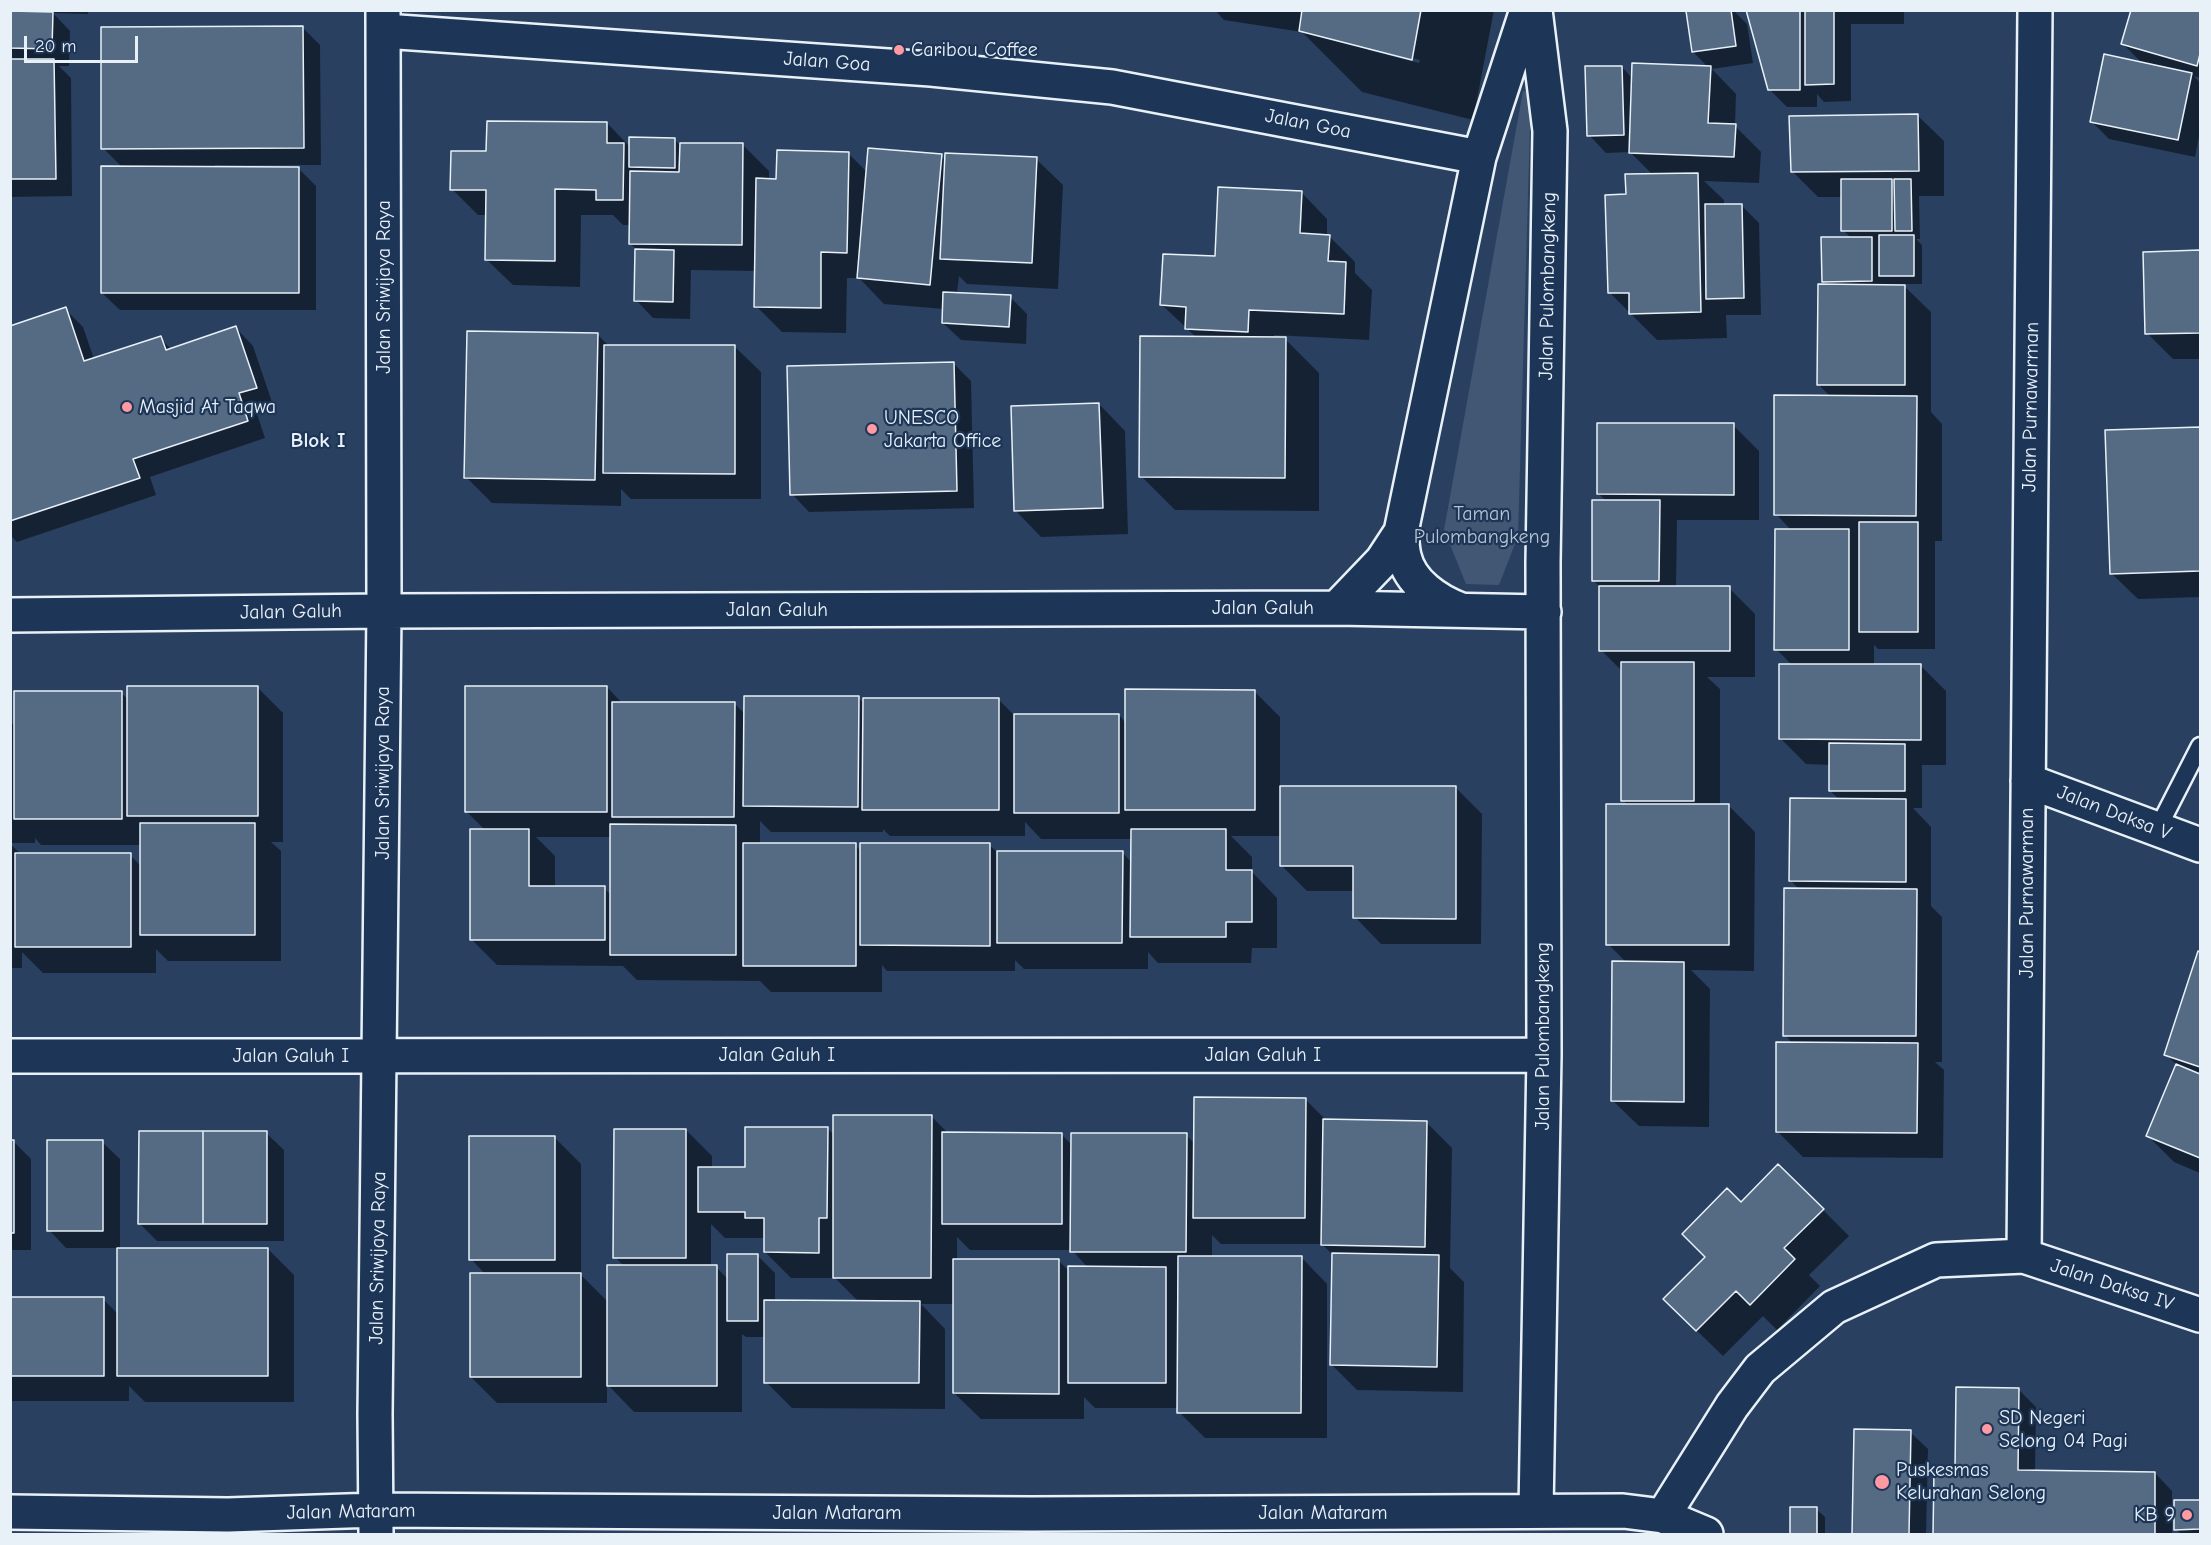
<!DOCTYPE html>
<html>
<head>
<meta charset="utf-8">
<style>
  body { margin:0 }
  #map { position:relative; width:2211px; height:1545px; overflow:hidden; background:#294061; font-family:"Comic Neue",sans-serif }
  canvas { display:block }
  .frame { position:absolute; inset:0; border:12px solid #e8f1f8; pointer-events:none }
  .scale { position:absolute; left:24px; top:36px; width:114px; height:27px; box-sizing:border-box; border:3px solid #e8f1f8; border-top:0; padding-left:8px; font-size:18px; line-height:21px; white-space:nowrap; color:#e8f1f8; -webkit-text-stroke:4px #1d3557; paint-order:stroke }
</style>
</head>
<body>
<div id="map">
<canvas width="2211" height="1545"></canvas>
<div class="frame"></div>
<div class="scale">20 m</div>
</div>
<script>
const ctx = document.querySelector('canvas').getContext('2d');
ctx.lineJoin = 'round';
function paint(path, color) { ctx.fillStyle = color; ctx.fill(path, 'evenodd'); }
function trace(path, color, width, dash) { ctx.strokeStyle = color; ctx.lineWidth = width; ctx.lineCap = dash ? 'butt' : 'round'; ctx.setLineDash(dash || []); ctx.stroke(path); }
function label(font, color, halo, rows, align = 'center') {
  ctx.font = font + ' "Comic Neue",sans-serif'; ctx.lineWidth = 4.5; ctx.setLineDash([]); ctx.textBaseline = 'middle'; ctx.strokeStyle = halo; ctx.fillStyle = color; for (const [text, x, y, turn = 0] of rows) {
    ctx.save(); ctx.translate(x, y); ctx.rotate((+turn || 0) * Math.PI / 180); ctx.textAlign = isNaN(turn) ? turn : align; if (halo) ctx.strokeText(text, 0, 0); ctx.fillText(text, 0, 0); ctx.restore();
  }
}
paint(new Path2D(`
  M 1523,91 L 1531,92 L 1518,536 L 1499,585 L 1466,584 L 1444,530 Z`), '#415774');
paint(new Path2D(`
  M 10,10 L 88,10 L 88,14 L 53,13 L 70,31 L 69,66 L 59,66 L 71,78 L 72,196 L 10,197 Z
  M 1215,10 L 1494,10 L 1473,120 L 1362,92 L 1302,32 L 1224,20 ZM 1368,47 L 1420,60 L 1419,63 L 1368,50 Z
  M 1701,10 L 1733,10 L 1747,24 L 1753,63 L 1712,69 L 1736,94 L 1735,126 L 1761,152 L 1759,183 L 1704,181 L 1724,200 L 1724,205 L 1741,205 L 1759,223 L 1761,315 L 1726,315 L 1727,338 L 1657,340 L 1609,292 L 1628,196 L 1653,175 L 1630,152 L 1606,153 L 1589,135 L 1622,67 L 1633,79 L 1709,68 L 1693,52 L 1687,12 Z
  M 1747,10 L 1904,10 L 1904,24 L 1851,24 L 1851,101 L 1824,102 L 1817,94 L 1817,107 L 1787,107 L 1769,89 Z
  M 2133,10 L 2200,10 L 2200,78 L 2194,76 L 2200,83 L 2200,131 L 2195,157 L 2109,139 L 2091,121 L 2143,64 L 2123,44 Z
  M 303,28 L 320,45 L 321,165 L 215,165 L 215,168 L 298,168 L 316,186 L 316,310 L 120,310 L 102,293 L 123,168 L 103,148 Z
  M 1917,115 L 1944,141 L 1944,196 L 1919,196 L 1920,239 L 1916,239 L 1922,245 L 1922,284 L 1902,284 L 1931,312 L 1931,412 L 1942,424 L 1942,541 L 1935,541 L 1935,649 L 1878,649 L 1874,645 L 1874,665 L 1920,665 L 1946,691 L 1946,765 L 1922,765 L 1922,808 L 1913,808 L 1931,827 L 1931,906 L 1942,917 L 1942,1062 L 1935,1062 L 1944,1070 L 1943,1158 L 1803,1157 L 1777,1131 L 1793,1044 L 1785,1035 L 1800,890 L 1791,881 L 1840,800 L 1830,791 L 1830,765 L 1806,764 L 1780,738 L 1792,665 L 1776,649 L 1792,531 L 1776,514 L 1831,397 L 1819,385 L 1827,286 L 1823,281 L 1851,238 L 1843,230 L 1842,197 L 1818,197 L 1792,171 Z
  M 607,123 L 631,148 L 674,139 L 679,144 L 743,145 L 769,171 L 769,180 L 778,180 L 848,153 L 867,172 L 941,156 L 946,161 L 1036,159 L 1063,185 L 1058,289 L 967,284 L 959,276 L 957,294 L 1010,297 L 1027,314 L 1026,344 L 961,340 L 943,323 L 944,309 L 884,304 L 859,278 L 847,278 L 846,333 L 782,332 L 756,306 L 756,271 L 691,270 L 690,319 L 653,318 L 636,300 L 637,250 L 630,243 L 630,225 L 623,225 L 613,215 L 581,215 L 580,287 L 513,285 L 486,259 L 487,215 L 478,215 L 452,189 L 488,153 Z
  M 1301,192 L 1327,219 L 1327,236 L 1329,236 L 1355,262 L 1355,273 L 1372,290 L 1369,340 L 1274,335 L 1274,339 L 1285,339 L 1319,373 L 1319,511 L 1175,510 L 1141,476 L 1197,338 L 1162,305 L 1216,258 Z
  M 2200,252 L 2200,359 L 2173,359 L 2147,333 L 2145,253 Z
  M 65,309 L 83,327 L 94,359 L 160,338 L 172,350 L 236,328 L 253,346 L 273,405 L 256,411 L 265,438 L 150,477 L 156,495 L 17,542 L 10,535 L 10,328 Z
  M 597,334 L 609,346 L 734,346 L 761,372 L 761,499 L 631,499 L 621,489 L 621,506 L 492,503 L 466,477 Z
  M 954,364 L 971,381 L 974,508 L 809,512 L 792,494 Z
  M 1099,404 L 1125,431 L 1128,534 L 1041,537 L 1015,510 Z
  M 1733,425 L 1759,451 L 1759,520 L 1677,520 L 1676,588 L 1729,588 L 1755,614 L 1755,677 L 1707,677 L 1720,689 L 1720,806 L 1729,806 L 1755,832 L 1754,971 L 1691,970 L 1710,989 L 1709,1127 L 1639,1126 L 1612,1100 L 1627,963 L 1608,944 L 1628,806 L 1623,800 L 1623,672 L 1601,650 L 1601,588 L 1593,580 L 1606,501 L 1598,493 Z
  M 2200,428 L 2200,597 L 2138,599 L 2111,573 L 2107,431 Z
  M 257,687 L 283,713 L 283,842 L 271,842 L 281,851 L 281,961 L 168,961 L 156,949 L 156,973 L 43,973 L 22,952 L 22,968 L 10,968 L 10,844 L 22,855 L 130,855 L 142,867 L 142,845 L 41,845 L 35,838 L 35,843 L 10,843 L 10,721 L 15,726 L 121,693 L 129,700 Z
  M 607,687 L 622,703 L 734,703 L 745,714 L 858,697 L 864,704 L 999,700 L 1016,717 L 1119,715 L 1126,723 L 1254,691 L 1280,717 L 1280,787 L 1456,788 L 1482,814 L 1481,944 L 1381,944 L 1355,917 L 1355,891 L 1307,891 L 1281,865 L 1281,836 L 1231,836 L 1252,857 L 1252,872 L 1277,898 L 1277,948 L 1252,948 L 1251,963 L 1158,963 L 1148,952 L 1148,969 L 1024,969 L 1015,960 L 1015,971 L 887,971 L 882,965 L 882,992 L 771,992 L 760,981 L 637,980 L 623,966 L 497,965 L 471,939 L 485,830 L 466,811 ZM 760,821 L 771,832 L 883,832 L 883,829 L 890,836 L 1025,836 L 1025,822 L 1041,839 L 1132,839 L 1132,863 L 1122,852 L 997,852 L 989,845 L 861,851 L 855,845 L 760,844 ZM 536,837 L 611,837 L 611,895 L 604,888 L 555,888 L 555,856 Z
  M 2199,953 L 2200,953 L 2200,1173 L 2174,1162 L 2148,1136 L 2177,1065 L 2165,1054 Z
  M 1305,1099 L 1327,1121 L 1426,1122 L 1452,1148 L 1450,1268 L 1464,1282 L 1463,1392 L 1357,1390 L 1331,1364 L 1333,1255 L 1322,1244 L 1221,1244 L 1212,1235 L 1212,1257 L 1301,1257 L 1327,1284 L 1327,1438 L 1205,1438 L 1179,1412 L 1179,1408 L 1095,1408 L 1084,1397 L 1084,1419 L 981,1419 L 954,1393 L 954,1304 L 921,1304 L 945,1329 L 945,1409 L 792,1408 L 766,1382 L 766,1337 L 746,1337 L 742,1334 L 742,1412 L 634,1412 L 607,1384 L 607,1403 L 497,1403 L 471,1377 L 486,1275 L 471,1259 L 555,1138 L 581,1164 L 581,1275 L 608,1302 L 625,1267 L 615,1257 L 686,1130 L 712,1156 L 712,1168 L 746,1168 L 827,1128 L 835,1136 L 931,1116 L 948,1133 L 1061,1134 L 1072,1145 L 1186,1135 L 1195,1144 ZM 711,1224 L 725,1238 L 765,1238 L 765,1252 L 791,1278 L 835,1278 L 859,1302 L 775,1302 L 775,1273 L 758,1256 L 728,1279 L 716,1267 L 711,1267 ZM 957,1237 L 970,1250 L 1072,1250 L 1088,1268 L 1069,1271 L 1058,1260 L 957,1260 Z
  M 266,1133 L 284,1150 L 284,1241 L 157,1241 L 139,1223 Z
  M 10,1142 L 14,1142 L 31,1159 L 31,1250 L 10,1250 Z
  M 102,1142 L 120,1159 L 120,1249 L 268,1249 L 294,1275 L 294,1402 L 145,1402 L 129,1386 L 129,1401 L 10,1401 L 10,1299 L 103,1299 L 118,1314 L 118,1248 L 66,1248 L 49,1230 Z
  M 1741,1204 L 1823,1210 L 1849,1236 L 1809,1275 L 1820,1286 L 1777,1330 L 1763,1316 L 1723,1356 L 1691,1325 L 1707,1257 Z
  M 2018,1389 L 2036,1407 L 2035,1472 L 2155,1473 L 2172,1491 L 2172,1534 L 1935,1534 L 1935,1471 L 1957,1471 Z
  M 1856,1431 L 1910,1432 L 1928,1449 L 1926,1534 L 1854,1534 Z
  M 2199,1501 L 2200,1534 L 2181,1534 L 2176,1529 Z
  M 1792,1509 L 1816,1509 L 1825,1517 L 1825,1534 L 1792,1534 Z`), '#0007');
const building = new Path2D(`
  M 1302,10 L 1421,10 L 1412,60 L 1299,31 Z
  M 1731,10 L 1736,46 L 1692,52 L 1686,11 Z
  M 1746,10 L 1800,10 L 1800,90 L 1768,90 Z
  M 1805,10 L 1834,10 L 1834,84 L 1805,85 Z
  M 2131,10 L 2200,10 L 2200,54 L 2197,66 L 2121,44 Z
  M 10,11 L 53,12 L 52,49 L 10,48 Z
  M 303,26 L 304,148 L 101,149 L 101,27 Z
  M 2104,54 L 2192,73 L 2178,140 L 2090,122 Z
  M 10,59 L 54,59 L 56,179 L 10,179 Z
  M 1632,63 L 1711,66 L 1708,123 L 1736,124 L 1734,157 L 1629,153 Z
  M 1585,66 L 1622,66 L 1624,135 L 1587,136 Z
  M 1918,114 L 1919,171 L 1791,172 L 1789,116 Z
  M 487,121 L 607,122 L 607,143 L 624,143 L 623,200 L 596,200 L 596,190 L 555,189 L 555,261 L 485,260 L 486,190 L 450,190 L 451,151 L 486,151 Z
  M 629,137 L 675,138 L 675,168 L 629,167 Z
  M 680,143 L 743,143 L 742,245 L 629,244 L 630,171 L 679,172 Z
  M 868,148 L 942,154 L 930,285 L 857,278 Z
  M 777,150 L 849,152 L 847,253 L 821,252 L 821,308 L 754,307 L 756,178 L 776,179 Z
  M 945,153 L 1037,157 L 1032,263 L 940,259 Z
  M 101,166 L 299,167 L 299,293 L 101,293 Z
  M 1698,173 L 1701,312 L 1629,314 L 1629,293 L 1608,293 L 1605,195 L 1626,194 L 1625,174 Z
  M 1841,179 L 1892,179 L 1892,231 L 1841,231 Z
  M 1894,179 L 1911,179 L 1912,231 L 1895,231 Z
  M 1218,187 L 1302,191 L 1300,233 L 1330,235 L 1328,261 L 1346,262 L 1344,314 L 1249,310 L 1248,332 L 1185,329 L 1186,307 L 1160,305 L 1163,254 L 1215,256 Z
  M 1705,204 L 1742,204 L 1744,298 L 1706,299 Z
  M 1879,235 L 1914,235 L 1914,276 L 1879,276 Z
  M 1821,237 L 1872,237 L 1872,281 L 1822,282 Z
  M 635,249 L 674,250 L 673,302 L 634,301 Z
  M 2200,250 L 2200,333 L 2145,334 L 2143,252 Z
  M 1818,284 L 1905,285 L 1905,385 L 1817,385 Z
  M 943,292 L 1011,295 L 1009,327 L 942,323 Z
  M 66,307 L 84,361 L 161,336 L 166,350 L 236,326 L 257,388 L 239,393 L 248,421 L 133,459 L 140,478 L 10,521 L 10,326 Z
  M 467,331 L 598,333 L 595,480 L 464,478 Z
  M 1140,336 L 1286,337 L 1285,478 L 1139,477 Z
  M 604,345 L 735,345 L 735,474 L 603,473 Z
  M 954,362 L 957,491 L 790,495 L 787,366 Z
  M 1774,395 L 1917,396 L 1916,516 L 1774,515 Z
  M 1099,403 L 1103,508 L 1014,511 L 1011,406 Z
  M 1597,423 L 1734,423 L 1734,495 L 1597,494 Z
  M 2200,427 L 2200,571 L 2110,574 L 2105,430 Z
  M 1592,500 L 1660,500 L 1659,581 L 1592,581 Z
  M 1859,522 L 1918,522 L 1918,632 L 1859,632 Z
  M 1775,529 L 1849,529 L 1849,650 L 1774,650 Z
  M 1599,586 L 1730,586 L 1730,651 L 1599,651 Z
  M 1621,662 L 1694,662 L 1694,801 L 1621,801 Z
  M 1779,664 L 1921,664 L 1921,740 L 1779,739 Z
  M 127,686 L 258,686 L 258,816 L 127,816 Z
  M 465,686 L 607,686 L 607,812 L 465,812 Z
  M 1125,689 L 1255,690 L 1255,810 L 1125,810 Z
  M 14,691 L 122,691 L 122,819 L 14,819 Z
  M 744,696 L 859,696 L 858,807 L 743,806 Z
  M 863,698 L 999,698 L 999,810 L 862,810 Z
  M 612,702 L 735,702 L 734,817 L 612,817 Z
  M 1014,714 L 1119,714 L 1119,813 L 1014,813 Z
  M 1829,743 L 1905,744 L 1905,791 L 1829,791 Z
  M 1280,786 L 1456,786 L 1456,919 L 1353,918 L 1353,866 L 1280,866 Z
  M 1790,798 L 1906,799 L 1906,882 L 1789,881 Z
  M 1606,804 L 1729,804 L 1729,945 L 1606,945 Z
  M 140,823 L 255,823 L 255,935 L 140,935 Z
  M 610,824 L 736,825 L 736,955 L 610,955 Z
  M 470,829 L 529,829 L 529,886 L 605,886 L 605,940 L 470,940 Z
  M 1131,829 L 1226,829 L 1226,870 L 1252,870 L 1252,922 L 1226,922 L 1226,937 L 1130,937 Z
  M 743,843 L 856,843 L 856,966 L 743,966 Z
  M 860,843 L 990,843 L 990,946 L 860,945 Z
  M 997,851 L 1123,851 L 1122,943 L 997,943 Z
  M 15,853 L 131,853 L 131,947 L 15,947 Z
  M 1784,888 L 1917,889 L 1916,1036 L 1783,1036 Z
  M 2198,951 L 2200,952 L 2200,1067 L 2164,1055 Z
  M 1612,961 L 1684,962 L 1684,1102 L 1611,1101 Z
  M 1776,1042 L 1918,1043 L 1917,1133 L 1776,1132 Z
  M 2176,1064 L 2200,1074 L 2200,1158 L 2146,1136 Z
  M 1194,1097 L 1306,1098 L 1305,1218 L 1193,1218 Z
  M 833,1115 L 932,1115 L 931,1278 L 833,1278 Z
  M 1323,1119 L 1427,1121 L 1425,1247 L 1321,1245 Z
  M 745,1127 L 828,1127 L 827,1218 L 819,1218 L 819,1253 L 764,1252 L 764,1218 L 745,1218 L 745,1212 L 698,1212 L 698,1167 L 745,1167 Z
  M 614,1129 L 686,1129 L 686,1258 L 613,1258 Z
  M 139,1131 L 203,1131 L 203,1224 L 138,1224 Z
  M 203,1131 L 267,1131 L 267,1224 L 203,1224 Z
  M 942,1132 L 1062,1133 L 1062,1224 L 942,1224 Z
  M 1071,1133 L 1187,1133 L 1186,1252 L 1070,1252 Z
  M 469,1136 L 555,1136 L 555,1260 L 469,1260 Z
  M 10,1140 L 14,1140 L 14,1233 L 10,1233 Z
  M 47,1140 L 103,1140 L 103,1231 L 47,1231 Z
  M 1778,1164 L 1824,1209 L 1784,1248 L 1795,1259 L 1750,1305 L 1736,1291 L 1696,1331 L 1663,1299 L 1705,1257 L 1682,1234 L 1727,1188 L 1741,1202 Z
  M 117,1248 L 268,1248 L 268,1376 L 117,1376 Z
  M 1332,1253 L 1439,1255 L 1437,1367 L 1330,1365 Z
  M 727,1254 L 758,1254 L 758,1321 L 727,1321 Z
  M 1178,1256 L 1302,1256 L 1301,1413 L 1177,1413 Z
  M 953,1259 L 1059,1259 L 1059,1394 L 953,1393 Z
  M 607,1265 L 717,1265 L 717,1386 L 607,1386 Z
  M 1068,1266 L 1166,1267 L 1166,1383 L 1068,1383 Z
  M 470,1273 L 581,1273 L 581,1377 L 470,1377 Z
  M 10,1297 L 104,1297 L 104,1376 L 10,1376 Z
  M 764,1300 L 920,1301 L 919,1383 L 764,1383 Z
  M 1956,1387 L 2019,1388 L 2018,1470 L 2155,1472 L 2155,1534 L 1933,1534 L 1934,1470 L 1955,1470 Z
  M 1854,1429 L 1911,1430 L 1909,1534 L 1852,1534 Z
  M 2174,1500 L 2200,1500 L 2200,1529 L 2174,1530 Z
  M 1790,1507 L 1817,1507 L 1817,1534 L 1790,1534 Z`);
paint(building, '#556a83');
trace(building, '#e8f1f8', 1.5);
const lane = new Path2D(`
  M 2157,830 L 2200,746`);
const street = new Path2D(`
  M 1535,10 L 1550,131 L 1543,562 L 1544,1055 L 1536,1511
  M 384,31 L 931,69 L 1112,87 L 1479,157
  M 1401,532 C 1402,540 1402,548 1404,556 C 1410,583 1437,601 1461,610
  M 1337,608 L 1382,561 L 1401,532 L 1479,157 L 1527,10
  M 10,615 L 384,611 L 1337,608 L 1544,612
  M 2028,781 L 2200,845
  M 10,1056 L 1544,1055
  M 2024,1256 L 2035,10
  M 10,1512 L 228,1515 L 376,1510 L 1031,1514 L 1623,1511 L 1663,1516 L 1706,1534
  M 1663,1516 L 1732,1406 L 1760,1369 L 1834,1307 L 1936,1260 L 2024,1256 L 2200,1315
  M 376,1534 L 375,1413 L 384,611 L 383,10`);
trace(lane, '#e8f1f8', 21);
trace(street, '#e8f1f8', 38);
trace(lane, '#1d3557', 16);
trace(street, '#1d3557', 33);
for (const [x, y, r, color] of [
  [899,50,6,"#ff9aa2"],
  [127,407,6,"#ff9aa2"],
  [872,429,6,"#ff9aa2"],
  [1987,1429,6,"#ff9aa2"],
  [1882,1482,8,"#ff9aa2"],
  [2187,1515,6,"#ff9aa2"]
]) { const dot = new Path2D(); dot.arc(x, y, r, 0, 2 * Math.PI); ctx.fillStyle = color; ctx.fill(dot); trace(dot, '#1d3557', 2); }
label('20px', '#e8f1f8', '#1d3557', [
  ["Caribou Coffee",911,50],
  ["Masjid At Taqwa",139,407],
  ["UNESCO",884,418],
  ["Jakarta Office",884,441],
  ["SD Negeri",1999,1418],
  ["Selong 04 Pagi",1999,1441],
  ["Puskesmas",1896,1470],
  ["Kelurahan Selong",1896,1493],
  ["KB 9",2175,1515,"right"]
], 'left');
label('20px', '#e8f1f8', '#1d3557', [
  ["Jalan Goa",827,62,4],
  ["Jalan Goa",1308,124,11],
  ["Jalan Pulombangkeng",1548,286,-89],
  ["Jalan Sriwijaya Raya",384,287,-90],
  ["Jalan Purnawarman",2031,407,-89],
  ["Jalan Galuh",1263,608],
  ["Jalan Galuh",777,610],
  ["Jalan Galuh",291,612,-1],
  ["Jalan Sriwijaya Raya",383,773,-90],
  ["Jalan Daksa V",2114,813,21],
  ["Jalan Purnawarman",2027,893,-90],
  ["Jalan Pulombangkeng",1543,1036,-90],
  ["Jalan Galuh I",777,1055],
  ["Jalan Galuh I",1263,1055],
  ["Jalan Galuh I",291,1056],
  ["Jalan Sriwijaya Raya",378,1258,-89],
  ["Jalan Daksa IV",2112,1285,18],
  ["Jalan Mataram",351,1512,-1],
  ["Jalan Mataram",837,1513],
  ["Jalan Mataram",1323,1513]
]);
label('20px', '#b6c3d0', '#1d3557', [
  ["Taman",1482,514],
  ["Pulombangkeng",1482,537]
]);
label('bold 21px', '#e8f1f8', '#1d3557', [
  ["Blok I",318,441]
]);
</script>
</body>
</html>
